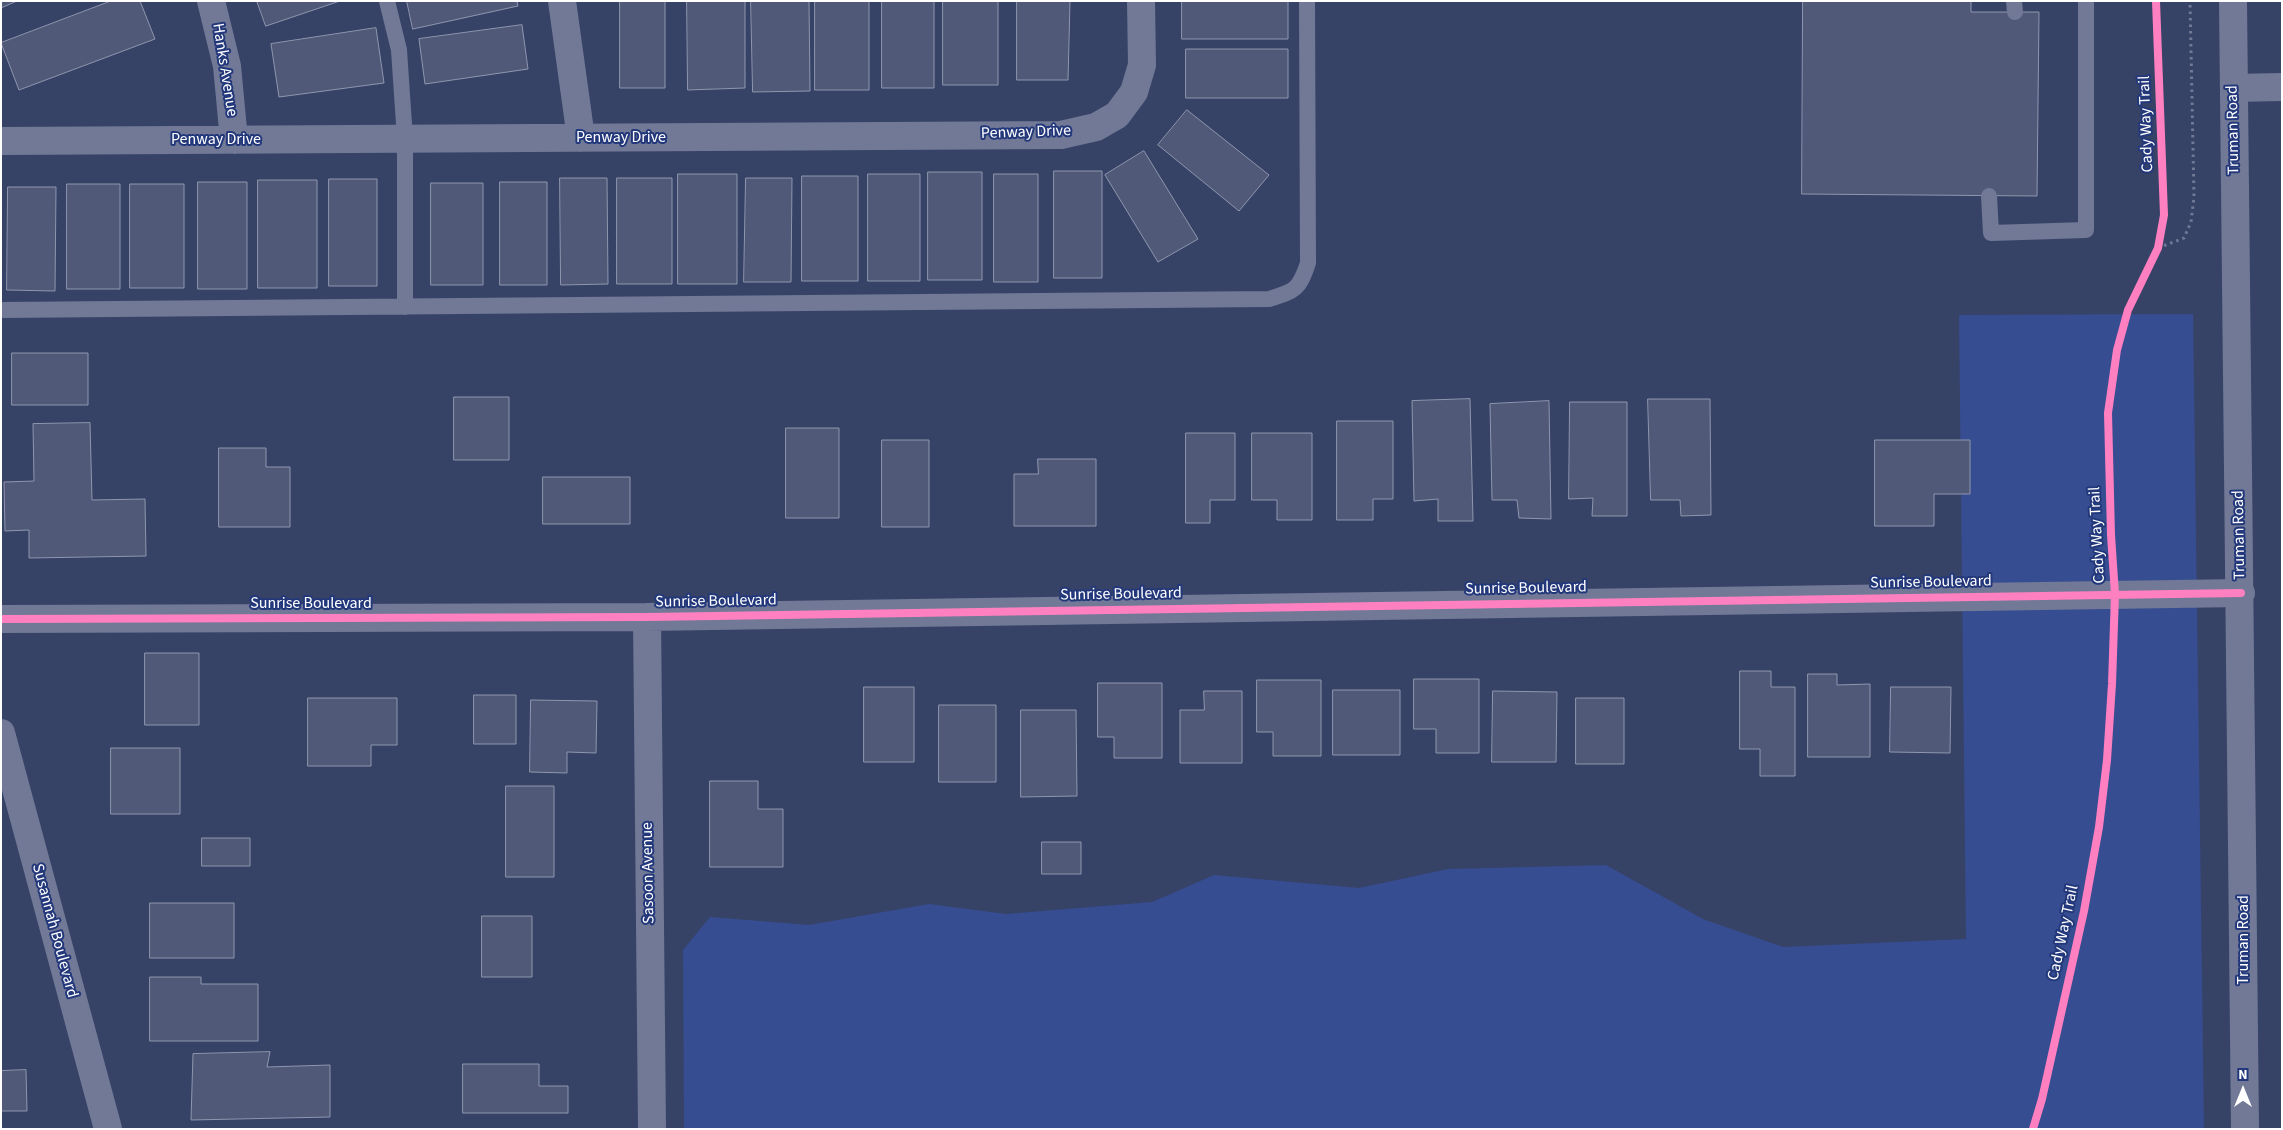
<!DOCTYPE html>
<html>
<head>
<meta charset="utf-8">
<style>
  body { margin:0 }
  #map { position:relative; width:2283px; height:1130px; overflow:hidden; background:#374267; font-family:"Source Sans 3",sans-serif }
  canvas { display:block }
  .frame { position:absolute; inset:0; border:2px solid #fff; pointer-events:none }
  .north { position:absolute; left:2218px; top:1065px; width:50px; height:50px; -webkit-text-stroke:4px #23387b; paint-order:stroke; rotate:0deg; font-size:14px; font-weight:700; line-height:20px; text-align:center; color:#fff }
  .north::after { content:''; display:block; margin:auto; width:18px; height:22px; background:#fff; clip-path:polygon(50% 0,100% 100%,50% 72%,0 100%) }
</style>
</head>
<body>
<div id="map">
<canvas width="2283" height="1130"></canvas>
<div class="frame"></div>
<div class="north">N</div>
</div>
<script>
const ctx = document.querySelector('canvas').getContext('2d');
ctx.lineJoin = 'round';
function paint(path, color) { ctx.fillStyle = color; ctx.fill(path, 'evenodd'); }
function trace(path, color, width, dash) { ctx.strokeStyle = color; ctx.lineWidth = width; ctx.lineCap = dash ? 'butt' : 'round'; ctx.setLineDash(dash || []); ctx.stroke(path); }
function label(font, color, halo, rows, align = 'center') {
  ctx.font = font + ' "Source Sans 3",sans-serif'; ctx.lineWidth = 4; ctx.setLineDash([]); ctx.textBaseline = 'middle'; ctx.strokeStyle = halo; ctx.fillStyle = color; for (const [text, x, y, turn = 0] of rows) {
    ctx.save(); ctx.translate(x, y); ctx.rotate((+turn || 0) * Math.PI / 180); ctx.textAlign = isNaN(turn) ? turn : align; if (halo) ctx.strokeText(text, 0, 0); ctx.fillText(text, 0, 0); ctx.restore();
  }
}
paint(new Path2D(`
  M 2193,314 L 2204,1129 L 684,1129 L 683,950 L 710,917 L 809,925 L 929,904 L 1006,914 L 1152,902 L 1214,875 L 1359,888 L 1448,869 L 1606,865 L 1703,919 L 1783,947 L 1966,939 L 1959,315 Z`), '#374d91');
const building = new Path2D(`
  M 1,1 L 17,1 L 1,8 Z
  M 111,1 L 140,1 L 155,39 L 19,90 L 1,43 Z
  M 257,1 L 340,1 L 266,26 Z
  M 407,1 L 517,1 L 518,6 L 413,29 Z
  M 620,1 L 665,1 L 665,88 L 620,88 Z
  M 687,1 L 745,1 L 745,88 L 688,90 Z
  M 751,1 L 809,1 L 810,91 L 753,92 Z
  M 815,1 L 869,1 L 869,90 L 815,90 Z
  M 882,1 L 934,1 L 934,88 L 882,88 Z
  M 943,1 L 998,1 L 998,85 L 943,85 Z
  M 1017,1 L 1070,1 L 1068,80 L 1017,80 Z
  M 1182,1 L 1288,1 L 1288,39 L 1182,39 Z
  M 1803,1 L 1971,1 L 1971,12 L 2039,12 L 2037,196 L 1802,194 Z
  M 522,25 L 528,69 L 425,84 L 419,39 Z
  M 376,28 L 384,83 L 279,97 L 271,44 Z
  M 1186,49 L 1288,49 L 1288,98 L 1186,98 Z
  M 1187,110 L 1269,175 L 1239,211 L 1158,145 Z
  M 1144,151 L 1198,239 L 1158,262 L 1105,175 Z
  M 1054,171 L 1102,171 L 1102,278 L 1054,278 Z
  M 928,172 L 982,172 L 982,280 L 928,280 Z
  M 678,174 L 737,174 L 737,284 L 678,284 Z
  M 868,174 L 920,174 L 920,281 L 868,281 Z
  M 994,174 L 1038,174 L 1038,282 L 994,282 Z
  M 802,176 L 858,176 L 858,281 L 802,281 Z
  M 560,178 L 607,178 L 608,284 L 561,285 Z
  M 617,178 L 672,178 L 672,284 L 617,284 Z
  M 746,178 L 792,178 L 791,282 L 744,282 Z
  M 329,179 L 377,179 L 377,286 L 329,286 Z
  M 258,180 L 317,180 L 317,288 L 258,288 Z
  M 198,182 L 247,182 L 247,289 L 198,289 Z
  M 500,182 L 547,182 L 547,285 L 500,285 Z
  M 431,183 L 483,183 L 483,285 L 431,285 Z
  M 67,184 L 120,184 L 120,289 L 67,289 Z
  M 130,184 L 184,184 L 184,288 L 130,288 Z
  M 8,187 L 56,187 L 55,291 L 7,290 Z
  M 12,353 L 88,353 L 88,405 L 12,405 Z
  M 454,397 L 509,397 L 509,460 L 454,460 Z
  M 1470,399 L 1473,521 L 1438,521 L 1438,499 L 1414,501 L 1412,401 Z
  M 1648,399 L 1710,399 L 1711,515 L 1681,516 L 1680,500 L 1651,500 Z
  M 1549,401 L 1551,519 L 1519,518 L 1517,500 L 1492,500 L 1490,404 Z
  M 1570,402 L 1627,402 L 1627,516 L 1592,516 L 1593,498 L 1569,499 Z
  M 1337,421 L 1393,421 L 1393,499 L 1373,499 L 1373,520 L 1337,520 Z
  M 90,423 L 92,500 L 145,499 L 146,556 L 29,558 L 29,530 L 5,531 L 4,482 L 34,481 L 33,424 Z
  M 786,428 L 839,428 L 839,518 L 786,518 Z
  M 1186,433 L 1235,433 L 1235,500 L 1210,500 L 1210,523 L 1186,523 Z
  M 1252,433 L 1312,433 L 1312,520 L 1277,520 L 1277,500 L 1252,500 Z
  M 882,440 L 929,440 L 929,527 L 882,527 Z
  M 1875,440 L 1970,440 L 1970,494 L 1934,494 L 1934,526 L 1875,526 Z
  M 219,448 L 266,448 L 266,467 L 290,467 L 290,527 L 219,527 Z
  M 1038,459 L 1096,459 L 1096,526 L 1014,526 L 1014,474 L 1038,474 Z
  M 543,477 L 630,477 L 630,524 L 543,524 Z
  M 145,653 L 199,653 L 199,725 L 145,725 Z
  M 1740,671 L 1771,671 L 1771,687 L 1795,687 L 1795,776 L 1760,776 L 1760,749 L 1740,749 Z
  M 1808,674 L 1837,674 L 1837,685 L 1870,684 L 1870,757 L 1808,757 Z
  M 1414,679 L 1479,679 L 1479,753 L 1436,753 L 1436,729 L 1414,729 Z
  M 1257,680 L 1321,680 L 1321,756 L 1273,756 L 1273,732 L 1257,732 Z
  M 1098,683 L 1162,683 L 1162,758 L 1114,758 L 1114,737 L 1098,737 Z
  M 864,687 L 914,687 L 914,762 L 864,762 Z
  M 1891,687 L 1951,687 L 1950,753 L 1890,752 Z
  M 1333,690 L 1400,690 L 1400,755 L 1333,755 Z
  M 1204,691 L 1242,691 L 1242,763 L 1180,763 L 1180,710 L 1204,710 Z
  M 1493,691 L 1557,692 L 1556,762 L 1492,762 Z
  M 474,695 L 516,695 L 516,744 L 474,744 Z
  M 308,698 L 397,698 L 397,745 L 371,745 L 371,766 L 308,766 Z
  M 1576,698 L 1624,698 L 1624,764 L 1576,764 Z
  M 531,700 L 597,701 L 596,753 L 567,752 L 567,773 L 530,772 Z
  M 939,705 L 996,705 L 996,782 L 939,782 Z
  M 1021,710 L 1076,710 L 1077,796 L 1021,797 Z
  M 111,748 L 180,748 L 180,814 L 111,814 Z
  M 710,781 L 758,781 L 758,809 L 783,809 L 783,867 L 710,867 Z
  M 506,786 L 554,786 L 554,877 L 506,877 Z
  M 202,838 L 250,838 L 250,866 L 202,866 Z
  M 1042,842 L 1081,842 L 1081,874 L 1042,874 Z
  M 150,903 L 234,903 L 234,958 L 150,958 Z
  M 482,916 L 532,916 L 532,977 L 482,977 Z
  M 150,977 L 201,977 L 201,984 L 258,984 L 258,1041 L 150,1041 Z
  M 270,1052 L 267,1067 L 330,1065 L 330,1117 L 191,1120 L 193,1054 Z
  M 463,1064 L 539,1064 L 539,1086 L 568,1086 L 568,1113 L 463,1113 Z
  M 26,1070 L 27,1111 L 1,1111 L 1,1071 Z`);
paint(building, '#505a78');
trace(building, '#8f96ad', 1);
trace(new Path2D(`
  M 2158,248 L 2184,238 L 2191,222 L 2194,197 L 2190,1`), '#717996', 3, [2.5, 4]);
trace(new Path2D(`
  M 387,1 L 399,50 L 405,139 L 405,307
  M 2014,1 L 2015,12
  M 1989,196 L 1991,233 L 2086,230 L 2086,1
  M 1,310 L 1269,299 C 1295,291 1299,290 1308,263 L 1307,1`), '#717996', 16);
trace(new Path2D(`
  M 211,1 L 227,66 L 234,140
  M 562,1 L 581,138
  M 2233,1 L 2245,1129
  M 2234,88 L 2282,87
  M 1,141 L 1061,135 L 1096,127 L 1117,115 L 1134,92 L 1142,65 L 1141,1
  M 647,617 L 652,1129
  M 1,619 L 647,617 L 2241,593
  M 1,733 L 108,1129`), '#717996', 28);
trace(new Path2D(`
  M 1,619 L 647,617 L 2241,593
  M 2033,1129 L 2042,1099 L 2084,911 L 2099,827 L 2107,760 L 2112,684 L 2115,594 L 2111,535 L 2108,413 L 2117,350 L 2128,310 L 2158,248 L 2164,215 L 2156,1`), '#ff80c0', 8);
label('16px', '#fff', '#23387b', [
  ["Hanks Avenue",224,70,81],
  ["Cady Way Trail",2147,124,-92],
  ["Truman Road",2234,130,-91],
  ["Penway Drive",1026,133,-2],
  ["Penway Drive",621,138],
  ["Penway Drive",216,140],
  ["Cady Way Trail",2098,535,-93],
  ["Truman Road",2240,535,-91],
  ["Sunrise Boulevard",1931,583,-1],
  ["Sunrise Boulevard",1526,589,-1],
  ["Sunrise Boulevard",1121,595,-1],
  ["Sunrise Boulevard",716,602,-1],
  ["Sunrise Boulevard",311,604],
  ["Sasoon Avenue",649,873,-91],
  ["Susannah Boulevard",54,931,75],
  ["Cady Way Trail",2064,933,-78],
  ["Truman Road",2244,940,-90]
]);
</script>
</body>
</html>
